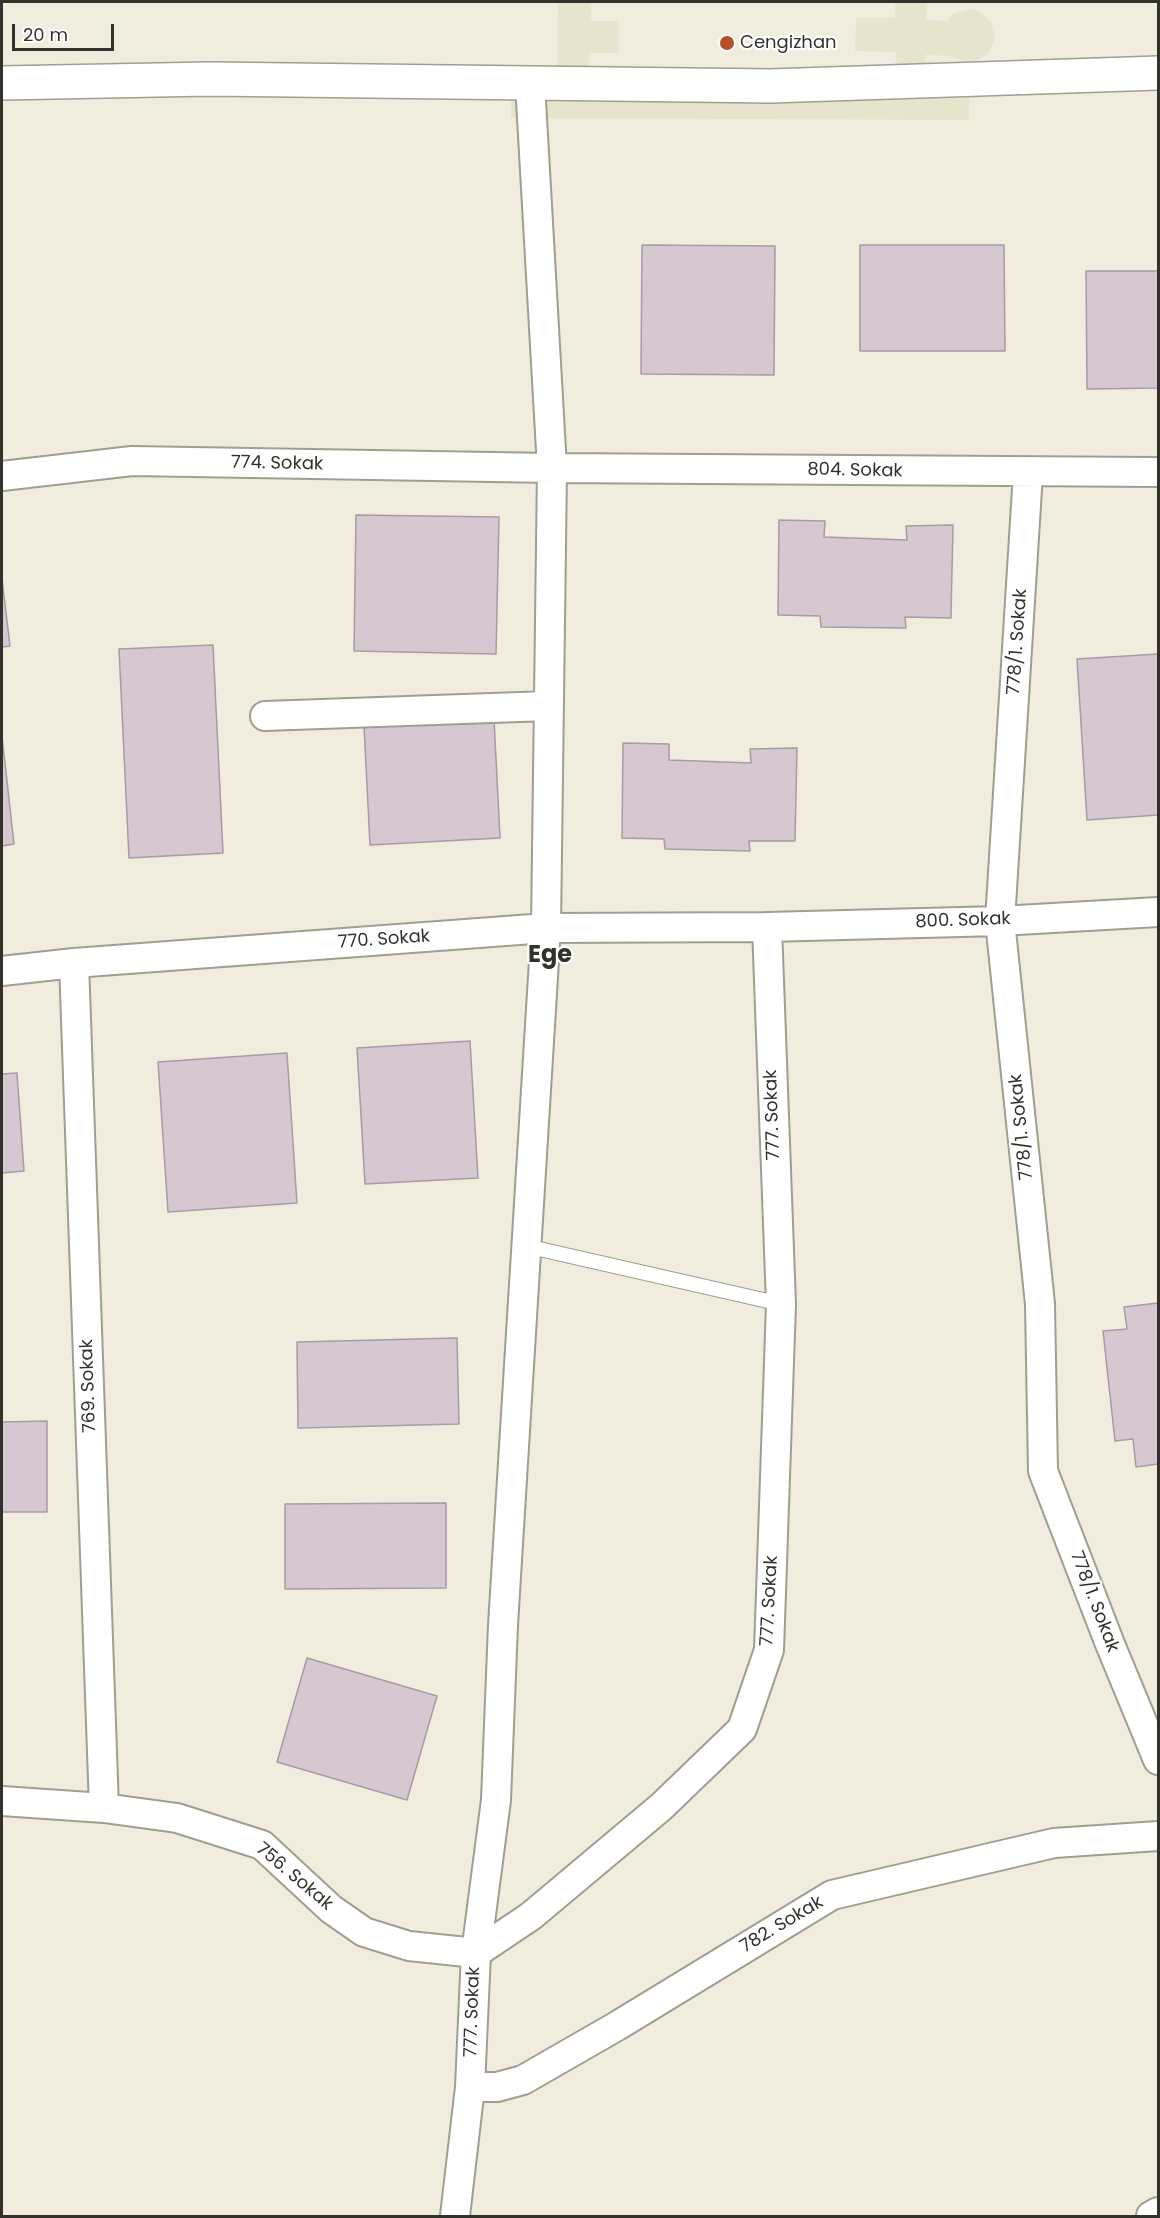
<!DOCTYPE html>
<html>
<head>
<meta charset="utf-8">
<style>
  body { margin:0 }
  #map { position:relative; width:1160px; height:2218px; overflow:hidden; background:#f0eddf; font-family:Poppins,sans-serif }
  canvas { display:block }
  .frame { position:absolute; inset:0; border:3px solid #32322c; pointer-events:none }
  .scale { position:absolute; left:12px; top:24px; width:102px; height:27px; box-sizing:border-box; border:3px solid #32322c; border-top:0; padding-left:8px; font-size:18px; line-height:21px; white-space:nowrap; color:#32322c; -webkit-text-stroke:4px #fff; paint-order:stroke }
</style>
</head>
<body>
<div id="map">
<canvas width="1160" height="2218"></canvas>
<div class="frame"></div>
<div class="scale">20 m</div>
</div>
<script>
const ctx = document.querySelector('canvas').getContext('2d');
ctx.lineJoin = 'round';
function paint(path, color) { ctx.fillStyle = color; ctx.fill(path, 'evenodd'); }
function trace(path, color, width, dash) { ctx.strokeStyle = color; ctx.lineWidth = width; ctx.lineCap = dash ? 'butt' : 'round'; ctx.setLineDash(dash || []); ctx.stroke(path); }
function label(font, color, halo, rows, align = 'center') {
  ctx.font = font + ' Poppins,sans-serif'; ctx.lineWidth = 4.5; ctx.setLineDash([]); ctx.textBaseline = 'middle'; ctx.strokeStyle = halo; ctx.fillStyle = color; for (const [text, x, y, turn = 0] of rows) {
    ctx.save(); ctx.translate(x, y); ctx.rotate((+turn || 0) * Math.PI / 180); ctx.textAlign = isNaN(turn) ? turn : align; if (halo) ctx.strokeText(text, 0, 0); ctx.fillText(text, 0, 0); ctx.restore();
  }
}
paint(new Path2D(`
  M 558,2 L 591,2 L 591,21 L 619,21 L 619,53 L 589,53 L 589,93 L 896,95 L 896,52 L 855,51 L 856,18 L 895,18 L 895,2 L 927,2 L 926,20 L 947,21 L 953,14 L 961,11 L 970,9 L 978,11 L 991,21 L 995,38 L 989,53 L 975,62 L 967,63 L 950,56 L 925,55 L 927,95 L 969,96 L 969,120 L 511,118 L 511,94 L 557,94 Z`), '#e7e4ce');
const building = new Path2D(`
  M 642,245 L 775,246 L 774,375 L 641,374 Z
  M 860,245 L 1004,245 L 1005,351 L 860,351 Z
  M 1086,271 L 1158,271 L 1158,388 L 1087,389 Z
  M 356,515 L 499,517 L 496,654 L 354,651 Z
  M 779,520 L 825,521 L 824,537 L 907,540 L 906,526 L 953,525 L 951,618 L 905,617 L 906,628 L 821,627 L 820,616 L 778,615 Z
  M 2,579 L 10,646 L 2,647 Z
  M 213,645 L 223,853 L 129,858 L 119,649 Z
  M 1158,654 L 1158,815 L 1087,820 L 1077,659 Z
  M 494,719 L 500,838 L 370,845 L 364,726 Z
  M 2,736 L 14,844 L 2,846 Z
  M 623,743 L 669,744 L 669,760 L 751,763 L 750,749 L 797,748 L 795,841 L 749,841 L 750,851 L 665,849 L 664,839 L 622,838 Z
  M 470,1041 L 478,1178 L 365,1184 L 357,1048 Z
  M 287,1053 L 297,1203 L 168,1212 L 158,1062 Z
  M 17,1073 L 24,1171 L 2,1173 L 2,1074 Z
  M 1158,1303 L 1158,1464 L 1136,1467 L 1133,1439 L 1115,1441 L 1103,1331 L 1127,1329 L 1124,1307 Z
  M 457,1338 L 459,1424 L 298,1428 L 297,1342 Z
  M 47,1421 L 47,1512 L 2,1512 L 2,1422 Z
  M 446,1503 L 446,1588 L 285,1589 L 285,1504 Z
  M 307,1658 L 437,1696 L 407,1800 L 277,1762 Z`);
paint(building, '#d5c8d1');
trace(building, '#a79ba3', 1.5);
const lane = new Path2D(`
  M 526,1246 L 781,1304`);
const street = new Path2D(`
  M 1028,473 L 1000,921 L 1040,1304 L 1043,1471 L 1110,1644 L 1158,1760
  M 2,476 L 132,461 L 552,468 L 1158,472
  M 265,716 L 548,706
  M 74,963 L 104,1808
  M 2,971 L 74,963 L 546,928 L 767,927 L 1000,921 L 1158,912
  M 2,1801 L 104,1808 L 177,1818 L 262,1845 L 331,1909 L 364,1932 L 409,1946 L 476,1953 L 496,1800 L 503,1625 L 546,928 L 552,468 L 530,83
  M 470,2087 L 497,2087 L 523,2080 L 617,2026 L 832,1895 L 1054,1843 L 1158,1836
  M 455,2216 L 470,2087 L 476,1953 L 531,1916 L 661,1807 L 742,1729 L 769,1650 L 781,1304 L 767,927
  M 1151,2216 L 1158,2212`);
const secondary = new Path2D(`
  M 2,83 L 210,79 L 770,86 L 1158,73`);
trace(lane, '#a09e91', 16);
trace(street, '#a09e91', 32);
trace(secondary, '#a09e91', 36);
trace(lane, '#fff', 14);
trace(street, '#fff', 28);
trace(secondary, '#fff', 33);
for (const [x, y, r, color] of [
  [727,43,8,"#b54f26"]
]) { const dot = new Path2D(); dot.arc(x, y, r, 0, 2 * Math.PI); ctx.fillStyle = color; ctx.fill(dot); trace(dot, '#fff', 2); }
label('18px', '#32322c', '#fff', [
  ["Cengizhan",740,43]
], 'left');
label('18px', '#32322c', '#fff', [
  ["774. Sokak",277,464,1],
  ["804. Sokak",855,471,1],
  ["778/1. Sokak",1018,642,-86],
  ["800. Sokak",963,921,-2],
  ["770. Sokak",384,940,-4],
  ["777. Sokak",773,1115,-92],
  ["778/1. Sokak",1022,1127,-96],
  ["769. Sokak",89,1386,-92],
  ["777. Sokak",770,1601,-87],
  ["778/1. Sokak",1094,1602,69],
  ["756. Sokak",294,1877,40],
  ["782. Sokak",782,1925,-31],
  ["777. Sokak",473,2012,-88]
]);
label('bold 24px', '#32322c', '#fff', [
  ["Ege",550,956]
]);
</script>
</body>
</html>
